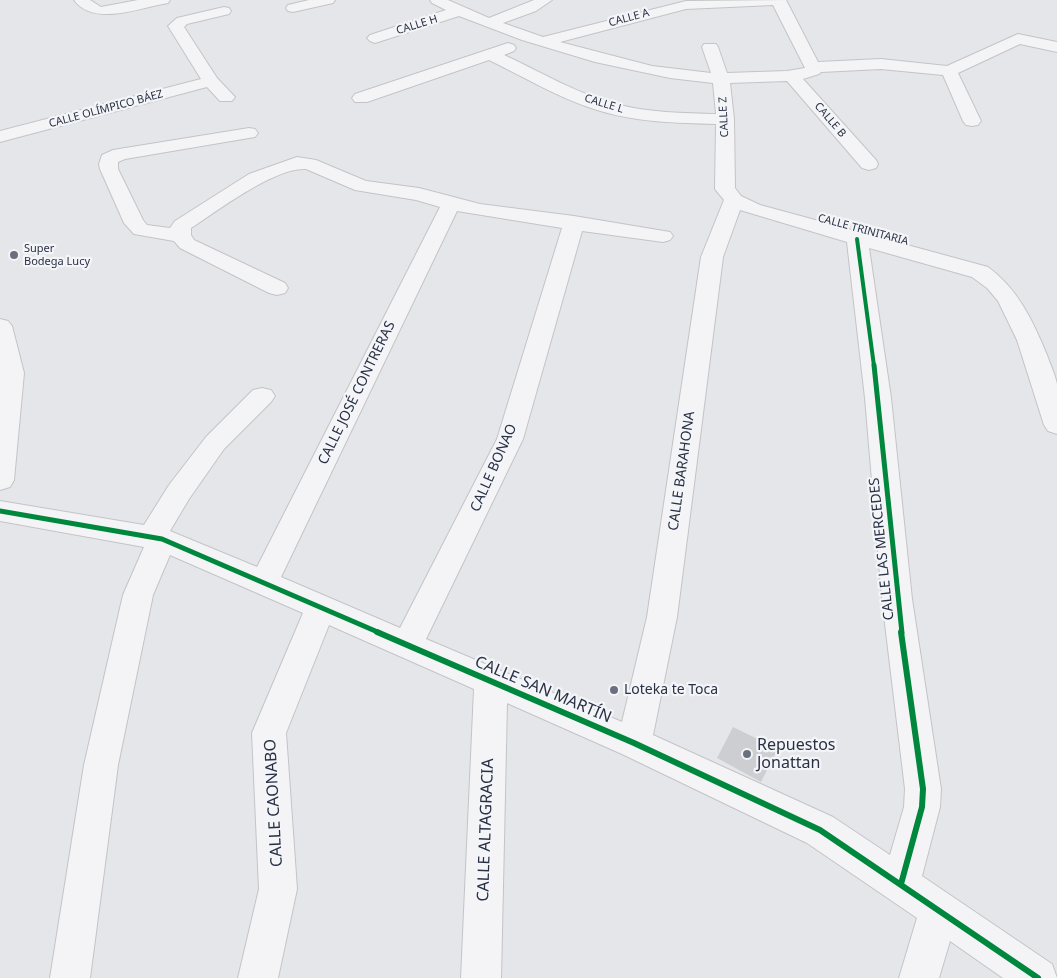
<!DOCTYPE html>
<html>
<head>
<meta charset="utf-8">
<style>
  body { margin:0 }
  canvas { display:block; background:#e5e6e9 }
</style>
</head>
<body>
<canvas width="1057" height="978"></canvas>
<script>
const ctx = document.querySelector('canvas').getContext('2d');
ctx.lineJoin = 'round';
function paint(path, color) { ctx.fillStyle = color; ctx.fill(path, 'evenodd'); }
function trace(path, color, width, dash) { ctx.strokeStyle = color; ctx.lineWidth = width; ctx.lineCap = dash ? 'butt' : 'round'; ctx.setLineDash(dash || []); ctx.stroke(path); }
function label(font, color, halo, rows, align = 'center') {
  ctx.font = font + ' "Noto Sans",sans-serif'; ctx.lineWidth = 4.5; ctx.setLineDash([]); ctx.textBaseline = 'middle'; ctx.strokeStyle = halo; ctx.fillStyle = color; for (const [text, x, y, turn = 0] of rows) {
    ctx.save(); ctx.translate(x, y); ctx.rotate((+turn || 0) * Math.PI / 180); ctx.textAlign = isNaN(turn) ? turn : align; if (halo) ctx.strokeText(text, 0, 0); ctx.fillText(text, 0, 0); ctx.restore();
  }
}
paint(new Path2D(`
  M 733,727 L 778,749 L 761,782 L 717,758 Z`), '#cdced2');
const street = new Path2D(`
  M 74,0 L 90,0 L 101,7 L 138,0 L 170,0 L 168,3 L 163,4 C 136,9 93,26 74,0 Z
  M 309,0 L 335,0 L 333,3 L 293,12 L 288,11 L 286,8 L 288,5 Z
  M 430,0 L 448,0 L 489,18 L 534,0 L 552,0 L 536,11 L 503,23 L 543,37 L 686,1 L 786,0 L 818,62 L 881,59 L 947,66 L 1018,34 L 1057,42 L 1057,52 L 1020,44 L 958,73 L 981,121 L 978,125 L 972,126 L 966,125 L 963,121 L 943,75 L 881,69 L 821,72 L 819,74 L 803,79 L 876,160 L 878,164 L 876,168 L 869,170 L 862,168 L 787,81 L 730,83 L 734,119 L 735,188 L 741,196 L 760,205 L 988,267 C 1018,289 1033,321 1047,355 C 1050,364 1055,374 1057,384 C 1057,399 1057,418 1057,434 L 1048,431 L 1044,425 L 1017,340 L 998,301 L 987,288 L 972,277 L 869,248 L 891,398 L 912,599 L 941,789 L 940,807 L 922,876 L 1052,964 L 1057,978 L 1003,978 L 950,941 L 939,978 L 899,978 L 917,918 L 807,843 L 622,754 L 507,703 L 501,978 L 461,978 L 474,689 L 329,625 L 286,733 L 297,889 L 278,978 L 238,978 L 259,889 L 252,733 L 303,613 L 170,555 L 153,595 L 118,765 L 90,978 L 50,978 L 84,765 L 123,595 L 144,547 L 0,521 L 0,501 L 144,525 L 169,485 L 206,437 L 253,390 L 262,388 L 271,390 L 275,396 L 271,402 L 224,449 L 189,499 L 170,531 L 257,567 L 440,207 L 416,200 L 355,190 L 306,169 C 275,167 217,211 191,228 L 191,235 L 194,240 L 285,283 L 288,288 L 285,293 L 277,295 L 269,293 L 180,248 L 174,241 L 134,234 L 124,223 L 100,169 L 99,164 L 102,155 L 113,150 L 249,128 L 255,129 L 258,133 L 255,137 L 249,138 L 125,159 L 118,162 L 118,169 L 143,220 L 147,225 L 170,228 L 175,221 L 249,174 L 297,157 L 316,160 L 366,181 L 419,188 L 480,204 L 574,216 L 670,232 L 673,236 L 670,240 L 663,242 L 582,231 L 523,439 L 426,639 L 622,722 L 647,617 L 701,257 L 724,200 L 715,189 L 716,124 C 675,123 633,122 594,109 C 557,97 524,77 489,60 L 367,102 L 355,102 L 352,98 L 355,94 L 508,43 L 514,45 L 516,48 L 514,51 L 504,55 C 541,72 577,94 616,104 C 649,113 683,113 716,114 L 713,83 L 670,78 L 595,62 L 522,40 L 459,16 L 375,43 L 370,41 L 367,38 L 370,35 L 446,10 L 432,3 ZM 773,5 L 805,68 L 787,71 L 727,73 L 718,47 L 716,44 L 704,44 L 702,47 L 711,73 L 652,66 L 560,42 L 686,9 ZM 740,210 L 847,242 L 865,398 L 882,599 L 905,789 L 904,807 L 890,855 L 833,817 L 653,735 L 677,617 L 723,257 ZM 457,211 L 562,228 L 497,439 L 400,628 L 281,577 Z
  M 224,7 L 229,8 L 231,11 L 229,14 L 187,24 L 184,27 L 217,78 L 235,97 L 232,101 L 220,101 L 207,87 L 0,142 L 0,131 L 201,79 L 168,26 L 177,18 Z
  M 0,319 L 8,321 L 12,326 L 24,373 L 14,480 L 10,487 L 0,490 Z`);
trace(street, '#c3c4c7', 2);
paint(street, '#f4f4f6');
trace(new Path2D(`
  M 857,239 L 874,366`), '#00873e', 4);
trace(new Path2D(`
  M 874,365 L 902,633
  M 0,511 L 162,539 L 380,633`), '#00873e', 5);
trace(new Path2D(`
  M 377,632 L 634,743 L 820,830 L 1038,978
  M 901,884 L 922,807 L 923,789 L 901,632`), '#00873e', 6);
for (const [x, y, r, color] of [
  [14,255,5,"#6b707e"],
  [614,690,5,"#6b707e"],
  [747,754,5,"#6b707e"]
]) { const dot = new Path2D(); dot.arc(x, y, r, 0, 2 * Math.PI); ctx.fillStyle = color; ctx.fill(dot); trace(dot, '#f3f5f8', 2); }
label('11px', '#2a3144', '#f3f5f8', [
  ["CALLE A",629,18,-15],
  ["CALLE H",417,25,-17],
  ["CALLE L",604,104,17],
  ["CALLE OLÍMPICO BÁEZ",106,109,-15],
  ["CALLE Z",724,117,-93],
  ["CALLE B",830,120,49],
  ["CALLE TRINITARIA",863,230,15]
]);
label('11px', '#2a3144', '#f3f5f8', [
  ["Super",24,249],
  ["Bodega Lucy",24,262]
], 'left');
label('14px', '#2a3144', '#f3f5f8', [
  ["CALLE JOSÉ CONTRERAS",357,393,-64],
  ["CALLE BONAO",494,468,-66],
  ["CALLE BARAHONA",682,471,-82],
  ["CALLE LAS MERCEDES",882,549,-96]
]);
label('14px', '#2a3144', '#f3f5f8', [
  ["Loteka te Toca",624,690]
], 'left');
label('16px', '#2a3144', '#f3f5f8', [
  ["CALLE SAN MARTÍN",543,690,23],
  ["CALLE CAONABO",274,803,-93],
  ["CALLE ALTAGRACIA",486,830,-88]
]);
label('16px', '#2a3144', '#f3f5f8', [
  ["Repuestos",757,745],
  ["Jonattan",757,763]
], 'left');
</script>
</body>
</html>
